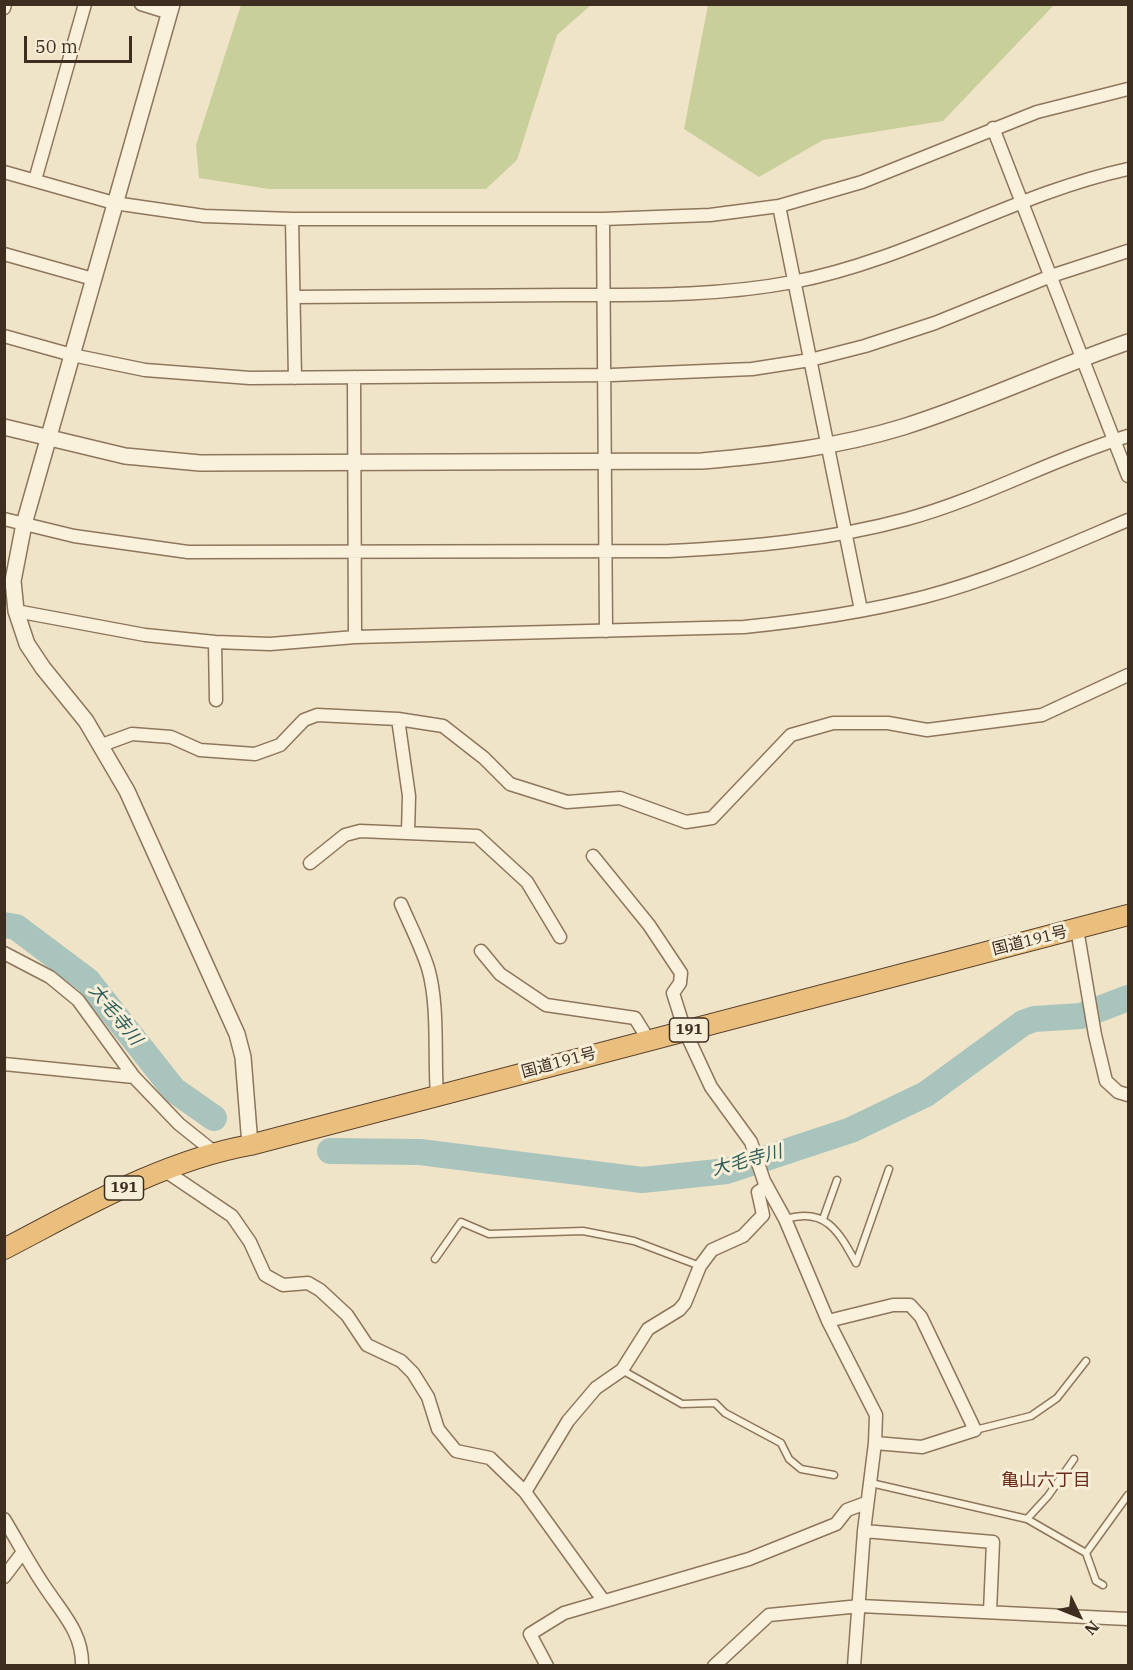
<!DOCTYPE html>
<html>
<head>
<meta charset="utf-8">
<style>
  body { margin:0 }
  #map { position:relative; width:1133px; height:1670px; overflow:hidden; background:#f0e4c8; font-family:"IBM Plex Serif",serif }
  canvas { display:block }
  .frame { position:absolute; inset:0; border:6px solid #3d2e20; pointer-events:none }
  .north { position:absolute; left:1049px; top:1586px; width:60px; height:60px; -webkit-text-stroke:4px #f7eed8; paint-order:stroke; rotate:133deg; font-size:16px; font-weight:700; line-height:24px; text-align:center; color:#3d2e20 }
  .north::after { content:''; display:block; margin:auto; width:21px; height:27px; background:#3d2e20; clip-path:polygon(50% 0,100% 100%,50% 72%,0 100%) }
  .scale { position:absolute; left:24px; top:36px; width:108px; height:27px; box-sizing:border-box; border:3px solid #3d2e20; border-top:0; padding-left:8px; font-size:18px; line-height:21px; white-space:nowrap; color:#3d2e20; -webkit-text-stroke:4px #f7eed8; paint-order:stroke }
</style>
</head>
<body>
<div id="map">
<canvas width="1133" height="1670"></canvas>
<div class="frame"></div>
<div class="north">N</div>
<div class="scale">50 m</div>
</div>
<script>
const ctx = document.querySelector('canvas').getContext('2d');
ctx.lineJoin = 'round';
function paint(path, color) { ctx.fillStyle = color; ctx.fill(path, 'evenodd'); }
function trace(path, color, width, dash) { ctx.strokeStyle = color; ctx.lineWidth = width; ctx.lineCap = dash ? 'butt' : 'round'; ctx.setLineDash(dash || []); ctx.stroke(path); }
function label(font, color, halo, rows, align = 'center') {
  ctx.font = font + ' "IBM Plex Serif","Noto Sans JP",serif'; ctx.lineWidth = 6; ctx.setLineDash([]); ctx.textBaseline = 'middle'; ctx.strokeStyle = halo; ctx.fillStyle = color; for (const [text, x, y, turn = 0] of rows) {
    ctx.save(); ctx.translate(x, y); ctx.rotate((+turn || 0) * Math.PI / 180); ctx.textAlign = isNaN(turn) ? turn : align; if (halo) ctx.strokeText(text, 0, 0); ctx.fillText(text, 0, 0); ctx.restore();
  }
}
paint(new Path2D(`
  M 241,5 L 241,4 L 591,5 L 557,35 L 517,160 L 486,189 L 269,189 L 199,178 L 196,145 Z
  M 708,5 L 708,4 L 1054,5 L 943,121 L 823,140 L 759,177 L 684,129 Z`), '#c9cf9b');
trace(new Path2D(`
  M 4,925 L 16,927 L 88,981 L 174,1090 L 214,1118
  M 330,1151 L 420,1152 L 642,1180 L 727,1171 L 851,1130 L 926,1094 L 1023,1023 L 1034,1019 L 1081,1016 L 1128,998`), '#a9c4bc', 26);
const service = new Path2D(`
  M 786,1219 C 826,1207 839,1232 856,1263 L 889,1169
  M 823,1219 L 837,1180
  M 435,1259 L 461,1222 L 489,1234 L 583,1231 L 634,1241 L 700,1266
  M 622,1370 L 682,1404 L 715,1403 L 725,1413 L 781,1443 L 789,1459 L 801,1469 L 834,1475
  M 975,1430 L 1031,1416 L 1057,1398 L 1086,1361
  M 871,1483 L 1027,1519 L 1086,1553 L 1096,1581 L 1103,1585
  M 1027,1519 L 1048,1496 L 1074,1459
  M 1086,1553 L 1128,1495`);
const minor = new Path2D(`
  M 141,4 L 170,13
  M 4,8 L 5,4
  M 993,128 L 1128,476
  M 4,172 L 114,203 L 204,216 L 292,219 L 603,219 L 710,215 L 779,206 L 862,182 L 1037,112 L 1128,89
  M 35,180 L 85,4
  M 779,206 L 861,610
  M 292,219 L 295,378
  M 603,219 L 606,631
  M 4,254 L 93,279
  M 294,297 C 387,296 479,296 571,295 C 646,295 720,296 793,282 C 910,260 1013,194 1128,169
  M 4,336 L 72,355 L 145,370 L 250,378 L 612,375 L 752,369 L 810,360 L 865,346 L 935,323 L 1051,276 L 1128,251
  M 354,377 L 355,637
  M 4,519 L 74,536 L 188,552 L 669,551 C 749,547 830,540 907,519 C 984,498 1054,458 1128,436
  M 16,611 L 145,635 L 215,642 L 270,644 L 355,637 L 744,627 C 804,621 865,612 924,597 C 994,579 1062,548 1128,520
  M 215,642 L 216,700
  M 398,719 L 409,796 L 408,833
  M 102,745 L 132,734 L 171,737 L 200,750 L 255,754 L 280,745 L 304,720 L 317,715 L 398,719 L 443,726 L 484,758 L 510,784 L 567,802 L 620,798 L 686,822 L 712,818 L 791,735 L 833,723 L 888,723 L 927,730 L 1042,715 L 1128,675
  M 593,856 L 649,925 L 681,973 L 680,983 L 673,993 L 685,1031 L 711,1087 L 751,1142 L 764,1181 L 785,1219 L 828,1321 L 876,1415 L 875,1443 L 864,1531 L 854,1666
  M 310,863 L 345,835 L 360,831 L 477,836 L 527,882 L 560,937
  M 401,904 C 410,925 421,946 428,968 C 439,1005 434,1056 437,1096
  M 1077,929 L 1095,1035 L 1106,1081 L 1118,1092 L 1128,1095
  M 481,951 L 500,974 L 546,1005 L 635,1018 L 648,1039
  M 4,953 L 50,977 L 78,1000 L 134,1077
  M 4,1064 L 134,1077 L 179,1124 L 214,1152
  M 164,1170 L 232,1216 L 250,1242 L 265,1275 L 283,1285 L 308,1283 L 320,1290 L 347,1315 L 367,1345 L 401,1361 L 413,1373 L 428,1397 L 438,1429 L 456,1451 L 490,1458 L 525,1492 L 603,1600
  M 828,1321 L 893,1305 L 910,1305 L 921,1317 L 975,1430 L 922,1447 L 875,1443
  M 525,1492 L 568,1421 L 596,1388 L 622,1370 L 648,1329 L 679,1310 L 685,1303 L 700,1266 L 712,1250 L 743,1236 L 763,1215 L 758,1192 L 767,1186
  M 4,1519 C 18,1542 30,1565 45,1587 C 62,1613 83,1633 82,1666
  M 864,1531 L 993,1542 L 990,1612
  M 4,1577 L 23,1552
  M 547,1666 L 530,1634 L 564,1613 L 749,1559 L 836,1524 L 847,1510 L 866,1503
  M 714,1666 L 769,1615 L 860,1606 L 1128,1619`);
const tertiary = new Path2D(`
  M 172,4 L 24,524 L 13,581 L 16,611 L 27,644 L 43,668 L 86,721 L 127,791 L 237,1034 L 243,1057 L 250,1145
  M 4,427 L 125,456 L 200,463 L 702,461 C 770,455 838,447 903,427 C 980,403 1052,368 1128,342`);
const trunk = new Path2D(`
  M 4,1249 C 83,1208 162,1161 250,1145 L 1128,915`);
trace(service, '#8d765c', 9);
trace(minor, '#8d765c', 15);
trace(tertiary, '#8d765c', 18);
trace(trunk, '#5b4430', 22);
trace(service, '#faf1dc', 6);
trace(minor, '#faf1dc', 12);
trace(tertiary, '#faf1dc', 15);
trace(trunk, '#eabe7c', 20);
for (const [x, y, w] of [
  [689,1030,39],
  [124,1188,39]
]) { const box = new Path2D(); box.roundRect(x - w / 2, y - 12, w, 24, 4.5); ctx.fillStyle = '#f7eed8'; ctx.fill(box); trace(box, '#3d2e20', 1.5); }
label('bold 15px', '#3d2e20', null, [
  ["191",689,1030],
  ["191",124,1188]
]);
label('16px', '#3d2e20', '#f7eed8', [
  ["国道191号",1030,941,-14],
  ["国道191号",559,1063,-15]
]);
label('italic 18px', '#2f5d5a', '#f7eed8', [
  ["大毛寺川",115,1015,51],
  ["大毛寺川",747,1161,-15]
]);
label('18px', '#6b2e1e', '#f7eed8', [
  ["亀山六丁目",1046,1481]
]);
</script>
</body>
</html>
